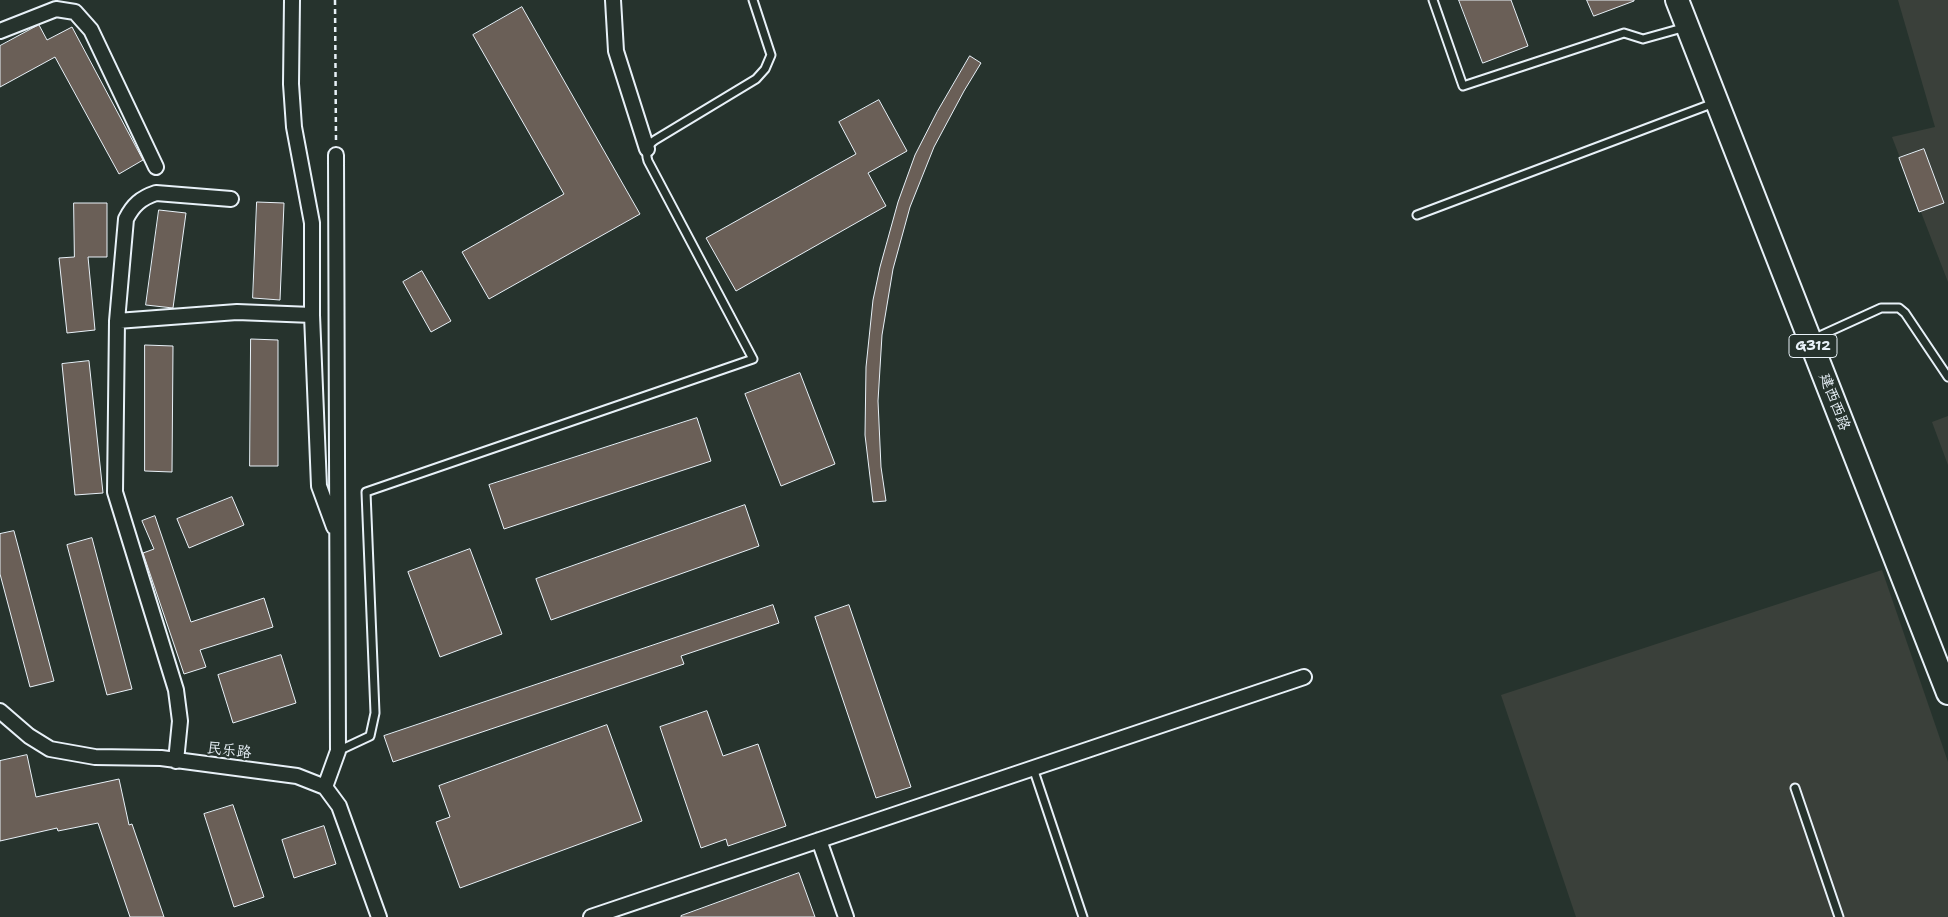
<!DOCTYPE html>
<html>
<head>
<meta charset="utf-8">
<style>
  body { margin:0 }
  canvas { display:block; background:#26332d }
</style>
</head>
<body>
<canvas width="1948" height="917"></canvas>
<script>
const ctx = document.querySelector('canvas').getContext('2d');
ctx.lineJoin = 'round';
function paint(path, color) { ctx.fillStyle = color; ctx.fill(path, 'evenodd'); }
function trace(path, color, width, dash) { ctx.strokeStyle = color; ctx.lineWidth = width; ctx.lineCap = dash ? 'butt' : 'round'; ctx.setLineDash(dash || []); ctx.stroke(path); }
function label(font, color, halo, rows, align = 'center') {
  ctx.font = font + ' "Shantell Sans","LXGW WenKai TC",sans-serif'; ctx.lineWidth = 4.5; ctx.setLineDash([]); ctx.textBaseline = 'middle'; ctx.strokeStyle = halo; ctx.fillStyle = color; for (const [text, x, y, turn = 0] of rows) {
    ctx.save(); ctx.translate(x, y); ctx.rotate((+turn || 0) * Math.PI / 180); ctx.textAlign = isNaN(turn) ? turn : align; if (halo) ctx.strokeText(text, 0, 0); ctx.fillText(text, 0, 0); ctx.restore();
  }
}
paint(new Path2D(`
  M 1898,0 L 1948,0 L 1948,282 L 1892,137 L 1935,127 Z
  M 1948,416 L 1948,465 L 1932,422 Z
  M 1882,570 L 1948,762 L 1948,917 L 1576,917 L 1501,695 Z`), '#3a403a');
const building = new Path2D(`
  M 1459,0 L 1511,0 L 1528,46 L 1483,63 Z
  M 1587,0 L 1634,0 L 1634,1 L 1594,16 Z
  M 522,7 L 640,214 L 489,299 L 462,252 L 564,194 L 473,35 Z
  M 39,25 L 47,40 L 72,27 L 143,160 L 119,174 L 55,57 L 0,87 L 0,46 Z
  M 970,56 L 981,63 L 964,91 L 934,147 L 910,207 L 893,269 L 882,335 L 878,401 L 881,467 L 886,501 L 873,502 L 865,435 L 866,367 L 873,300 L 880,267 L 898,202 L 915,155 L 937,112 Z
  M 879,100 L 907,151 L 868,173 L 886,206 L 736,291 L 706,238 L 856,154 L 839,122 Z
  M 1924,149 L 1944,203 L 1919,212 L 1899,158 Z
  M 257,202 L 284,203 L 280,300 L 253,298 Z
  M 74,203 L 107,203 L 107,257 L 88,257 L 95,330 L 67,333 L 59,258 L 74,257 Z
  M 159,210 L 186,213 L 173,308 L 146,305 Z
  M 422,271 L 451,321 L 431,332 L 403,282 Z
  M 251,339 L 278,340 L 278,466 L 250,466 Z
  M 145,345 L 173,346 L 172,472 L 145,471 Z
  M 89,361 L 103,493 L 75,495 L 62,364 Z
  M 800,373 L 835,464 L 781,486 L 745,394 Z
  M 697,418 L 711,461 L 504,529 L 489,485 Z
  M 232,497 L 244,525 L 189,548 L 177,519 Z
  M 745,505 L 759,546 L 551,620 L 536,579 Z
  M 155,516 L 191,622 L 264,598 L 273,627 L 200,650 L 206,667 L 184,674 L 143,553 L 154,549 L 142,521 Z
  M 14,531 L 54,681 L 30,687 L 0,574 L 0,534 Z
  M 92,538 L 132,689 L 107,695 L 67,545 Z
  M 470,549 L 502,634 L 440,657 L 408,572 Z
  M 773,605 L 779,623 L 681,656 L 684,664 L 393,762 L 384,736 Z
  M 849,605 L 911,787 L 876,798 L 815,617 Z
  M 281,655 L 296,703 L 233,723 L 218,675 Z
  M 707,711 L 723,756 L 758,744 L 786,826 L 728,846 L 726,839 L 701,848 L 660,727 Z
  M 607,725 L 642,821 L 460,888 L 436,822 L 450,817 L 439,786 Z
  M 27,755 L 36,797 L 119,779 L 129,825 L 132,824 L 164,917 L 130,917 L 98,823 L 58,831 L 57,828 L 0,841 L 0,761 Z
  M 233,805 L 264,897 L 234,907 L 204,814 Z
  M 324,826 L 336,864 L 294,878 L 282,840 Z
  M 799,873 L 815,917 L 681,917 L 681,916 Z`);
paint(building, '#6a5f57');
trace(building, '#e8f1f8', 1);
const service = new Path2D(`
  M 1433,0 L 1463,86 L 1624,33 L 1643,39 L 1686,27
  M 1417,215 L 1714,103
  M 1813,339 L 1881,308 L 1899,308 L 1905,313 L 1948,377
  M 338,751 L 370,736 L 375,713 L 366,492 L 753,359 L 648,161 C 645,152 647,145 655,140 L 756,79 L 765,69 L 771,55 L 753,0
  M 1033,768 L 1083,917
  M 1795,788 L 1839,917`);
const minor = new Path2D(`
  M 292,0 L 291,84 L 294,127 L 312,223 L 312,315 L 319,486 L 334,527
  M 613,0 L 616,51 L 647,149
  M 0,31 L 56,9 L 75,12 L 91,30 L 156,167
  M 117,321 L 237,312 L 312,315
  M 0,711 L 29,736 L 50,749 L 95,757 L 161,758 L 297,776 L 325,787 L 339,806 L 379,917
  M 176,761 L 180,721 L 176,690 L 115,492 L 117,321 L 126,219 C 133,205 141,198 156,193 L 231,199
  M 325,787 L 338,751 L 336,155
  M 819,840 L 846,917
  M 591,917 L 1304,677`);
const trunk = new Path2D(`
  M 1677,0 L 1948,693`);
trace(service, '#e8f1f8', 11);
trace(minor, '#e8f1f8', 18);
trace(trunk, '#e8f1f8', 26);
trace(new Path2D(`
  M 335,0 L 336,141`), '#e8f1f8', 2.5, [5, 4]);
trace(service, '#26332d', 7);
trace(minor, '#26332d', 14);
trace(trunk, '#26332d', 22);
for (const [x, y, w] of [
  [1813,346,48]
]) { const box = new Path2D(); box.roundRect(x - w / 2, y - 11.5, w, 23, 4); ctx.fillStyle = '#26332d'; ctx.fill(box); trace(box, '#e8f1f8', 1); }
label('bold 14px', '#e8f1f8', null, [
  ["G312",1813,346]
]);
label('15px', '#e8f1f8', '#26332d', [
  ["建西西路",1834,402,69],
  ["民乐路",229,751,7]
]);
</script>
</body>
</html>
